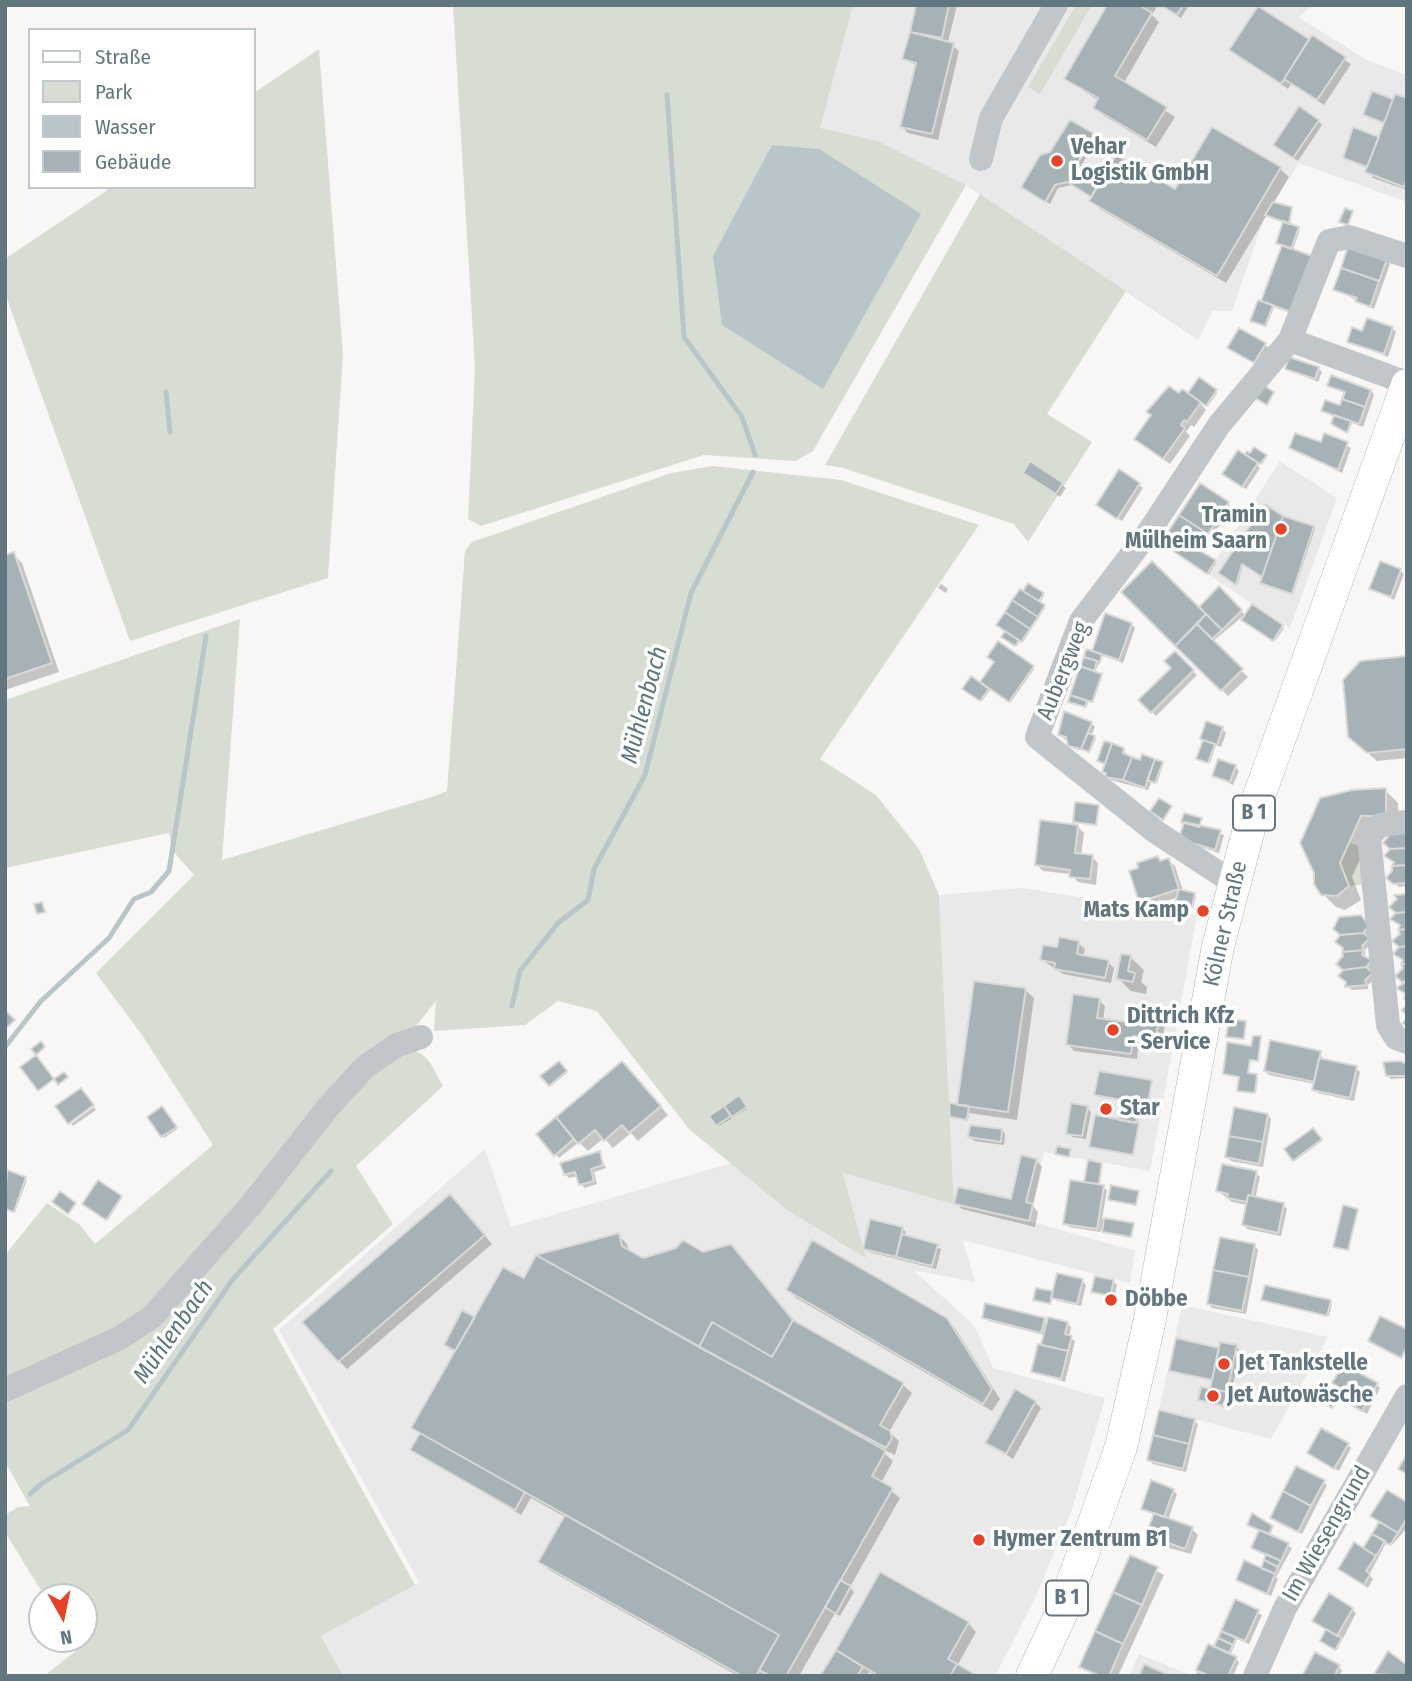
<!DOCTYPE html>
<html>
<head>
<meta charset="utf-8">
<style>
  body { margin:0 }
  #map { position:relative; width:1412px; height:1681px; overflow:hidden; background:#f8f7f5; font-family:"Fira Sans Condensed",sans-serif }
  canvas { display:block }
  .frame { position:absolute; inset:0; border:7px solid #627680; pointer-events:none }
  .legend { position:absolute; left:28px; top:28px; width:228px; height:161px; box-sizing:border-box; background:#fff; border:2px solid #c0c8cc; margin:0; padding:9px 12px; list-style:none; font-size:21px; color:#627680 }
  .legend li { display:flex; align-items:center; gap:14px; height:35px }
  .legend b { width:35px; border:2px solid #c0c8cc }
  .north { position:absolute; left:28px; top:1583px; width:70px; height:70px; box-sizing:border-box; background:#fff; border:2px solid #c0c8cc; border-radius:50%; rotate:171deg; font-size:19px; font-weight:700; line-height:28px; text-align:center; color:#627680 }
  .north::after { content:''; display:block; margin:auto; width:24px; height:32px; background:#e54228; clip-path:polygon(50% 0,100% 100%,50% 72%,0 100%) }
</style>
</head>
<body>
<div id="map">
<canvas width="1412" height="1681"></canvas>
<div class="frame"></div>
<ul class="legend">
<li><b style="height:9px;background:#fff"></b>Straße</li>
<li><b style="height:19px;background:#d8ddd4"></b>Park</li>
<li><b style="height:19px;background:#b8c6c9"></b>Wasser</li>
<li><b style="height:19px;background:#a7b2b6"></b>Gebäude</li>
</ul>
<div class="north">N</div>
</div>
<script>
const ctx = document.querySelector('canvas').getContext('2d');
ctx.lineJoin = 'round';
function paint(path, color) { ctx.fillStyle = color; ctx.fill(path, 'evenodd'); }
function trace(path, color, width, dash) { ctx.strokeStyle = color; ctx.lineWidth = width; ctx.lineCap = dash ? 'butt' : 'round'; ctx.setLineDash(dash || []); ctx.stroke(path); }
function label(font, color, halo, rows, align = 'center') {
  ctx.font = font + ' "Fira Sans Condensed",sans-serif'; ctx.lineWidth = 7; ctx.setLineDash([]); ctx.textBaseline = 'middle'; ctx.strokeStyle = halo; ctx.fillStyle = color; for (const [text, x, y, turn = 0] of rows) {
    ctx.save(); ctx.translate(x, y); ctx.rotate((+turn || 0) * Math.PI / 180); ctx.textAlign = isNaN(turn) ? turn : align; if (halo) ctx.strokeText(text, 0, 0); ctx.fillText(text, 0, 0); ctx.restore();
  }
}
paint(new Path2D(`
  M 857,5 L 1313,5 L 1298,17 L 1367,60 L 1407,75 L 1407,202 L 1299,163 L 1265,215 L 1232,311 L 1213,311 L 1198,340 L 966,185 L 878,141 L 819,128 L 852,9 Z
  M 1280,461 L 1337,498 L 1290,628 L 1207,574 Z
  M 1021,888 L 1197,915 L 1150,1171 L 1044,1152 L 1029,1221 L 1135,1251 L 1130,1283 L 963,1240 L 975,1282 L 913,1270 L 974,1325 L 993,1368 L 1105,1398 L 1072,1509 L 1035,1599 L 995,1676 L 343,1676 L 321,1636 L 419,1582 L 279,1330 L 485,1149 L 511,1227 L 732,1163 L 787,1210 L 865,1256 L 843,1173 L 954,1203 L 939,895 Z
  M 1182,1305 L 1328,1337 L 1271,1439 L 1159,1410 Z
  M 1139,1654 L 1193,1676 L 1129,1676 Z`), '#e8e9e8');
paint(new Path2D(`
  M 453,5 L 857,5 L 852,9 L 820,128 L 878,141 L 966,185 L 813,451 L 796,461 L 704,455 L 481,526 L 468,519 L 475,368 Z
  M 1076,5 L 1092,5 L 1040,94 L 1028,87 Z
  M 319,49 L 343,354 L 328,578 L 130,641 L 12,313 L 5,292 L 5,259 L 112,187 L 254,187 L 254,93 Z
  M 980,194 L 1126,291 L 1047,414 L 1092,442 L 1028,542 L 1014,524 L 843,468 L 825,465 Z
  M 713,466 L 841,480 L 979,525 L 820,759 L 876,795 L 919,849 L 939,895 L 954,1204 L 843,1173 L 866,1258 L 787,1210 L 689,1129 L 597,1011 L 558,1001 L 525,1025 L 434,1031 L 436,1001 L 412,1031 L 146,1316 L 5,1385 L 5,1255 L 47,1203 L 80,1225 L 95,1244 L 213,1145 L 142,1035 L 96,973 L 194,875 L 172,850 L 169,833 L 5,868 L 5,700 L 240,619 L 222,860 L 435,796 L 447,791 L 465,551 L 472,542 L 671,473 Z
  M 1349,842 L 1362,848 L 1366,884 L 1349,886 L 1340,863 Z
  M 401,1048 C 429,1051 430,1063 443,1086 L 356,1166 L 393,1224 L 273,1329 L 415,1585 L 321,1636 L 343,1676 L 44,1676 L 77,1650 L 71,1639 L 84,1639 L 84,1597 L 45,1597 L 5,1532 L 5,1515 L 18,1507 L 30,1506 L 5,1462 L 5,1396 L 120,1344 L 333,1109 Z`), '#d8ddd4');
paint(new Path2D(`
  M 772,145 L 819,149 L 921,214 L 823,389 L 722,325 L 713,256 Z`), '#b8c6c9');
paint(new Path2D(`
  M 917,5 L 957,5 L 948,42 L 959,51 L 938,140 L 908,133 L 902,127 L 917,66 L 904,58 Z
  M 1110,5 L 1158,5 L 1152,15 L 1159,22 L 1124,83 L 1175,117 L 1156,147 L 1104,116 L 1095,108 L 1099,101 L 1066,79 Z
  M 1159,5 L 1189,5 L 1181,18 Z
  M 1258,8 L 1351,64 L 1324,105 L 1291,84 L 1288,89 L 1231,49 Z
  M 1392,100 L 1407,100 L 1407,190 L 1373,178 L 1368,169 L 1345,158 L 1380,139 L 1385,124 L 1365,114 Z
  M 1318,121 L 1322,125 L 1298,161 L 1279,148 Z
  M 1212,129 L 1280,169 L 1289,177 L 1273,204 L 1291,209 L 1290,226 L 1300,230 L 1292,251 L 1295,315 L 1274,307 L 1266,327 L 1254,322 L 1268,306 L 1284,245 L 1285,222 L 1267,215 L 1226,283 L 1100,209 L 1091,200 L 1093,198 L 1072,185 L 1058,188 L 1050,204 L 1023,187 L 1094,136 L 1097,139 L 1078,171 L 1101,184 L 1175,192 Z
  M 1386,260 L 1390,264 L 1374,309 L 1335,289 Z
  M 1392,328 L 1396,332 L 1388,357 L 1350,341 L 1364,333 Z
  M 1265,345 L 1269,348 L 1258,366 L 1229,348 Z
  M 1318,368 L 1322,372 L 1318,382 L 1287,369 Z
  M 1199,380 L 1217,393 L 1208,406 L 1197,400 L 1206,410 L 1194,427 L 1191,425 L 1186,432 L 1190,436 L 1170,464 L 1143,445 L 1180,396 L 1188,395 Z
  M 1329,385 L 1371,391 L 1374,395 L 1363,427 L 1352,423 L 1348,433 L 1334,425 L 1335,417 L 1323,410 L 1341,407 L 1346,393 Z
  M 1325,435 L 1351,448 L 1342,473 L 1291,448 L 1322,444 Z
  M 1251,455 L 1267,457 L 1262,464 L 1253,460 L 1260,468 L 1246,489 L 1228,477 L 1244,456 Z
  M 1031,464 L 1066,488 L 1060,497 L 1029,476 Z
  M 1120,472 L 1143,488 L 1122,521 L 1102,509 Z
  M 1201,485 L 1232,507 L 1201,554 L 1216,563 L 1209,574 L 1176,552 L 1182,541 L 1170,532 Z
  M 1282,517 L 1315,529 L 1293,594 L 1263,584 L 1264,577 L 1243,564 L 1238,584 L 1221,573 Z
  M 13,554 L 22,563 L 59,672 L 5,690 L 5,557 Z
  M 1400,570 L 1404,574 L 1394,600 L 1371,588 Z
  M 941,584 L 948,589 L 946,593 L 938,588 Z
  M 1029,586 L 1044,596 L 1039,604 L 1045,608 L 1023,642 L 1020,640 L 1017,646 L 1004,637 Z
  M 1219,589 L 1246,616 L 1252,606 L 1284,628 L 1275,641 L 1242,617 L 1212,642 L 1248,677 L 1228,696 L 1123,592 L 1199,609 Z
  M 1131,624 L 1135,628 L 1123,663 L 1103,656 L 1094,673 L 1102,677 L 1093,703 L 1089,701 L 1086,708 L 1071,703 L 1087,651 L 1092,653 Z
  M 998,644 L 1034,669 L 1011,702 L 991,689 L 982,701 L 964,689 L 980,685 L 996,662 Z
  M 1175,654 L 1197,675 L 1156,716 L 1141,700 L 1174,668 Z
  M 1407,658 L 1407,758 L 1377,761 L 1359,745 Z
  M 1091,723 L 1095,727 L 1091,736 L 1096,739 L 1090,752 L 1074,749 L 1060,734 Z
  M 1222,729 L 1226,733 L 1221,747 L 1216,745 L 1210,763 L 1200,760 Z
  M 1124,750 L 1126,757 L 1163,765 L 1157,783 L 1152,781 L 1148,790 L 1111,780 L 1104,771 Z
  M 1235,767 L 1239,771 L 1233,785 L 1214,776 Z
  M 1385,790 L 1398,803 L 1399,828 L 1374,828 L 1352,877 L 1361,900 L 1345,910 L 1336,907 L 1323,894 L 1302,843 Z
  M 1098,807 L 1097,826 L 1075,822 Z
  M 1201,820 L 1201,826 L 1224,835 L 1219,853 L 1185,842 Z
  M 1078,827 L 1084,833 L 1081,856 L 1092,857 L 1098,863 L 1096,885 L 1078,882 L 1071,874 L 1043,871 L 1037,865 Z
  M 1407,831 L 1407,886 L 1399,887 L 1388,878 L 1394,872 L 1395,863 L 1386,856 Z
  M 1158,858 L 1161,862 L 1168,860 L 1175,866 L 1183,891 L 1196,896 L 1193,908 L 1179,904 L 1179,897 L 1147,907 L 1140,901 Z
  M 1364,921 L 1372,943 L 1365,950 L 1365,958 L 1371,962 L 1376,978 L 1368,985 L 1368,989 L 1352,990 L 1348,986 L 1346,970 Z
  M 1078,943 L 1085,949 L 1083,957 L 1108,962 L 1114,968 L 1111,983 L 1063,974 L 1042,960 L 1058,949 Z
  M 1130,957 L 1144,970 L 1141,982 L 1147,987 L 1146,994 L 1131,991 L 1118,978 Z
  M 1025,990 L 1034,998 L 1017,1120 L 969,1113 L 968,1120 L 954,1118 Z
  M 1099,1000 L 1105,1006 L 1103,1021 L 1135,1025 L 1160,1009 L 1166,1015 L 1162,1045 L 1139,1041 L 1137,1059 L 1074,1051 L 1068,1044 Z
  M 1407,1005 L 1407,1016 L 1401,1010 Z
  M 1407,1017 L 1407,1027 L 1402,1023 Z
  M 1260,1038 L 1259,1061 L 1250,1061 L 1249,1074 L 1258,1077 L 1256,1093 L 1240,1091 L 1241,1077 L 1224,1074 Z
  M 1320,1052 L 1323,1060 L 1356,1068 L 1360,1072 L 1354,1101 L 1318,1093 L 1314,1089 L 1315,1084 L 1269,1075 L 1265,1071 Z
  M 559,1063 L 567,1073 L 551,1086 L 543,1076 Z
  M 1407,1065 L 1407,1078 L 1391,1079 L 1387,1075 Z
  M 631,1071 L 668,1115 L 638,1141 L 631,1133 L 613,1148 L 604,1138 L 588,1151 L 579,1142 L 559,1158 L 538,1134 Z
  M 1151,1081 L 1149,1104 L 1140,1103 L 1134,1155 L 1092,1147 L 1120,1122 Z
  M 738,1098 L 747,1109 L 719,1126 L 711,1116 Z
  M 94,1107 L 96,1110 L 73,1126 L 71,1124 Z
  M 162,1108 L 177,1129 L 164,1138 L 149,1117 Z
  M 1087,1108 L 1091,1112 L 1086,1139 L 1072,1137 L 1068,1133 Z
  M 1268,1115 L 1271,1119 L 1263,1167 L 1231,1161 L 1227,1157 Z
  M 1002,1130 L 1005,1134 L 1004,1145 L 974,1141 L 970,1137 Z
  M 1313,1130 L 1322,1141 L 1295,1161 L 1286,1149 Z
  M 599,1153 L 606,1168 L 594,1172 L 597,1184 L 584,1188 L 578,1176 L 569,1178 L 565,1174 Z
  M 1036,1160 L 1042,1167 L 1033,1206 L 1038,1212 L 1035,1227 L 962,1209 L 956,1203 L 1012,1201 Z
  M 1101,1164 L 1099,1186 L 1107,1190 L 1102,1219 L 1133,1225 L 1132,1238 L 1105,1233 L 1101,1229 L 1100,1232 L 1069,1227 L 1065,1223 L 1089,1184 L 1086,1181 Z
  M 8,1173 L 27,1180 L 15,1212 L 5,1209 Z
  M 1256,1173 L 1260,1177 L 1255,1199 L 1283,1205 L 1287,1209 L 1281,1236 L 1247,1229 L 1244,1225 L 1248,1205 L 1232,1202 L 1218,1191 Z
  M 99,1183 L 122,1198 L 108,1220 L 84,1204 Z
  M 458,1205 L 492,1244 L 347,1369 L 339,1361 Z
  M 1357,1210 L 1349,1251 L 1336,1248 L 1335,1246 Z
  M 902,1229 L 906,1232 L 905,1237 L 941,1249 L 936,1269 L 869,1252 L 865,1248 Z
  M 618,1235 L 627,1244 L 629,1252 L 795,1323 L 903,1385 L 912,1393 L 889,1432 L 899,1441 L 895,1455 L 879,1448 L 893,1461 L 881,1483 L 900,1498 L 850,1587 L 854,1592 L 840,1616 L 835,1613 L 799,1676 L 738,1676 L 549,1570 L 540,1562 L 565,1517 L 531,1498 L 521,1515 L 413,1449 L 421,1435 L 414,1428 L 457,1352 L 446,1345 L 474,1318 L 524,1281 Z
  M 1255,1246 L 1258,1250 L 1246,1314 L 1212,1308 L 1209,1304 Z
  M 1082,1281 L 1086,1285 L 1081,1306 L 1057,1301 L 1053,1297 L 1051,1304 L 1037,1301 Z
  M 1113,1281 L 1117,1285 L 1114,1299 L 1093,1291 Z
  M 788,1290 L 946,1319 L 955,1328 L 1000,1399 L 992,1411 L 796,1298 Z
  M 1263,1300 L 1330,1302 L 1332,1303 L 1329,1316 Z
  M 984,1317 L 1067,1323 L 1071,1327 L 1069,1337 L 1075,1341 L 1065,1382 L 1033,1371 L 1044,1335 L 988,1321 Z
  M 1237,1347 L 1240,1351 L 1228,1409 L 1200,1399 L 1211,1391 L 1213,1381 L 1171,1371 L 1220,1350 Z
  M 1377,1385 L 1380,1388 L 1367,1414 L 1335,1394 Z
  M 1035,1402 L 1041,1408 L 1013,1459 L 987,1442 Z
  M 1194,1421 L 1198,1424 L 1186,1472 L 1153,1464 L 1149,1460 Z
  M 1348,1445 L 1351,1448 L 1339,1471 L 1309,1453 Z
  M 1323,1482 L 1327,1485 L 1302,1534 L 1272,1517 Z
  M 1173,1490 L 1177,1494 L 1168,1520 L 1192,1529 L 1198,1535 L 1191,1554 L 1148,1542 L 1155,1515 L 1143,1508 Z
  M 1407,1504 L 1407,1528 L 1392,1545 L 1387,1541 L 1369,1575 L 1373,1579 L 1368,1588 L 1344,1572 L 1364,1551 L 1381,1523 Z
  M 1272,1527 L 1270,1537 L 1292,1548 L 1276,1577 L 1278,1579 L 1271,1596 L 1238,1580 L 1261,1570 L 1268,1556 L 1253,1547 L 1261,1530 Z
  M 1131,1557 L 1164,1575 L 1118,1676 L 1095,1676 L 1082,1666 Z
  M 881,1575 L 968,1623 L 976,1632 L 957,1666 L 975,1676 L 876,1676 L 869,1672 L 867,1676 L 822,1676 Z
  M 1236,1601 L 1262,1615 L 1249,1644 L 1237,1639 L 1230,1656 L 1239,1662 L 1233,1676 L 1196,1676 L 1197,1672 L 1204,1675 L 1198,1669 L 1215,1649 Z
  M 1352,1609 L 1356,1613 L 1337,1650 L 1323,1642 L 1328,1630 L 1315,1621 Z
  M 1339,1667 L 1342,1671 L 1339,1676 L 1304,1676 Z`), '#0003');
trace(new Path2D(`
  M 667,95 L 684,337 L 742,417 L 755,455
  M 166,392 L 170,432
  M 512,1006 L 520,971 L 558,923 L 588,900 L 594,869 L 645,775 L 691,593 L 753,472
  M 5,1047 L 41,1001 L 109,938 L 134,899 L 151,892 L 169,871 L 206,636
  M 30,1494 L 41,1484 L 128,1430 L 233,1279 L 331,1171`), '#b8c6c9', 5);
const building = new Path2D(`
  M 916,5 L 949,5 L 942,38 L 910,32 Z
  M 1107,5 L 1139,5 L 1152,13 L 1115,76 L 1167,107 L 1147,140 L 1093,108 L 1098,98 L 1064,79 Z
  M 1160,5 L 1183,5 L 1177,15 Z
  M 1258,6 L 1309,39 L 1281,84 L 1229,50 Z
  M 910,32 L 954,43 L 932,134 L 900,127 L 916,63 L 902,59 Z
  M 1312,35 L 1346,57 L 1317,100 L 1284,79 Z
  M 1372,91 L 1393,99 L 1384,123 L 1363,115 Z
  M 1395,94 L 1407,98 L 1407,178 L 1404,187 L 1365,172 Z
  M 1299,106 L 1319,120 L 1293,158 L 1273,145 Z
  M 1070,120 L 1095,134 L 1075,167 L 1100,181 L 1091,197 L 1067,182 L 1055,185 L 1045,202 L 1021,187 L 1040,155 L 1050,152 Z
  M 1212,127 L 1281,167 L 1217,276 L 1089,201 L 1116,155 L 1175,189 Z
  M 1353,127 L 1379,137 L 1367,167 L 1343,158 Z
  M 1273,202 L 1292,207 L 1289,224 L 1265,215 Z
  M 1345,208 L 1353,211 L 1348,225 L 1339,222 Z
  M 1283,221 L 1299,227 L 1291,249 L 1276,243 Z
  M 1282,245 L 1312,256 L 1291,312 L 1261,301 Z
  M 1348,246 L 1387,259 L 1379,281 L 1341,268 Z
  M 1341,268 L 1379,281 L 1370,307 L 1355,301 L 1357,298 L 1333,290 Z
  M 1258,300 L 1273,305 L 1265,326 L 1250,321 Z
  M 1367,318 L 1393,327 L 1384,354 L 1347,342 L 1352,327 L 1362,331 Z
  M 1239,328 L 1266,343 L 1254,363 L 1227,348 Z
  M 1289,357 L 1319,367 L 1315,379 L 1285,369 Z
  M 1331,375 L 1371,390 L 1365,407 L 1342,399 L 1345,392 L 1327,386 Z
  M 1199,377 L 1217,390 L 1206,406 L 1188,393 Z
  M 1263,385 L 1274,392 L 1267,405 L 1255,398 Z
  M 1169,386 L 1179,393 L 1182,389 L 1201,402 L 1187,422 L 1184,420 L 1181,425 L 1185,428 L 1163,459 L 1134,439 L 1151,415 L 1146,412 Z
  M 1342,399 L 1365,407 L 1359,424 L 1321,411 L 1325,400 L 1340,405 Z
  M 1334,415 L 1351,421 L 1347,433 L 1331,424 Z
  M 1295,433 L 1321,442 L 1324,433 L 1348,442 L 1338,470 L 1289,448 Z
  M 1254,447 L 1267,455 L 1260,464 L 1245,454 L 1247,451 L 1250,453 Z
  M 1238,450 L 1258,463 L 1242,487 L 1222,474 Z
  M 1030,461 L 1063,483 L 1056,494 L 1023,473 Z
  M 1119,469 L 1140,483 L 1117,519 L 1096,505 Z
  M 1200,483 L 1229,502 L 1208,534 L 1179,515 Z
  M 1265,504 L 1283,516 L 1262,577 L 1242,564 L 1236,585 L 1218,573 Z
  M 1179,515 L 1208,534 L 1197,551 L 1168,532 Z
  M 1283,516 L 1314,526 L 1292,594 L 1260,583 Z
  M 1180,540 L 1216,560 L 1207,574 L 1173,551 Z
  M 14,552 L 52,663 L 5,679 L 5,555 Z
  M 1152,561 L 1206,614 L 1175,646 L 1121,592 Z
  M 1380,561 L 1401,569 L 1391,597 L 1369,589 Z
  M 1028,583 L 1044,593 L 1039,601 L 1023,591 Z
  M 1219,586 L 1242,610 L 1222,630 L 1199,607 Z
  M 1020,589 L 1045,605 L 1038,617 L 1012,600 Z
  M 1012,600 L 1038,617 L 1030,629 L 1005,612 Z
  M 1252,604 L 1283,625 L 1273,641 L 1241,620 Z
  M 1005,612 L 1030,629 L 1021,642 L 996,625 Z
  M 1105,613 L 1132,623 L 1119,660 L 1092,651 Z
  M 1206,614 L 1222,630 L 1212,639 L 1197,624 Z
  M 1197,624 L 1243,669 L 1221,691 L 1175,646 Z
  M 1005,631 L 1019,640 L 1015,646 L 1001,637 Z
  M 998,641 L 1034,666 L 1009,702 L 980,682 L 994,662 L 987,657 Z
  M 1086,649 L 1102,654 L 1100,662 L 1084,657 Z
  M 1175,651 L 1194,670 L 1151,713 L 1138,700 L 1171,668 L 1164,661 Z
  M 1407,656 L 1407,749 L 1367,753 L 1348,737 L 1343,680 L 1360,661 Z
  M 1084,657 L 1097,661 L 1094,671 L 1080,666 Z
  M 1080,666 L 1102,674 L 1092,702 L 1070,695 Z
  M 971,676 L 989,689 L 980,701 L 962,689 Z
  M 1070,695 L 1087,701 L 1085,707 L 1068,702 Z
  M 1064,711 L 1092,722 L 1081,749 L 1068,746 L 1066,737 L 1058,735 Z
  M 1206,721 L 1223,727 L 1217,745 L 1200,739 Z
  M 1088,733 L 1095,736 L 1089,752 L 1081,749 Z
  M 1203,740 L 1215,744 L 1208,763 L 1196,759 Z
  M 1104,741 L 1112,743 L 1105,764 L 1097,761 Z
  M 1112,743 L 1124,748 L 1123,753 L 1132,757 L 1123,780 L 1105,777 L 1106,773 L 1102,772 Z
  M 1142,754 L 1155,759 L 1145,788 L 1123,780 L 1132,757 L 1140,760 Z
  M 1155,759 L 1163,762 L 1155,783 L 1147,780 Z
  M 1218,759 L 1236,765 L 1230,782 L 1212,776 Z
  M 1386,788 L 1386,816 L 1361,816 L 1340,863 L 1349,886 L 1337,896 L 1321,895 L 1314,884 L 1314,873 L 1300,843 L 1320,798 L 1352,790 Z
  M 1159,798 L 1172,806 L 1163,820 L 1150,811 Z
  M 1075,802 L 1099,805 L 1096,825 L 1073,822 Z
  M 1184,813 L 1202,818 L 1199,827 L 1181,822 Z
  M 1040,820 L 1078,825 L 1075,853 L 1093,855 L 1090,879 L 1069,877 L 1070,870 L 1035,865 Z
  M 1184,822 L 1221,830 L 1215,850 L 1179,839 Z
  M 1407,830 L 1407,848 L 1390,849 L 1383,843 L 1391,833 Z
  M 1407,848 L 1407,865 L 1392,866 L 1394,862 L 1384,856 L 1390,849 Z
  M 1158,856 L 1160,861 L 1169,858 L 1179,889 L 1139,902 L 1129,871 L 1138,868 L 1137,863 Z
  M 1407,865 L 1407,883 L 1393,884 L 1386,878 L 1392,871 L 1392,866 Z
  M 1179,889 L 1195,893 L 1192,907 L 1175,903 Z
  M 1407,894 L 1407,912 L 1396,913 L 1389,907 L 1397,899 L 1394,895 Z
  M 42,902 L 45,912 L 37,914 L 34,904 Z
  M 1407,912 L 1407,929 L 1398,930 L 1400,925 L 1390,919 L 1396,913 Z
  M 1361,915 L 1369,926 L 1363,933 L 1340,935 L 1333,929 L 1339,917 Z
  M 1407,929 L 1407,946 L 1399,947 L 1392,941 L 1400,934 L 1398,930 Z
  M 1363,933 L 1370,938 L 1362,946 L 1364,950 L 1342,952 L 1343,948 L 1335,942 L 1340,935 Z
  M 1059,937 L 1079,941 L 1077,954 L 1109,960 L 1105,978 L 1054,969 L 1055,963 L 1040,960 L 1043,945 L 1057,947 Z
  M 1407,946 L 1407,964 L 1401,964 L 1403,960 L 1393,954 L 1399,947 Z
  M 1364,950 L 1362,955 L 1372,960 L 1366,967 L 1343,970 L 1336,964 L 1343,956 L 1342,952 Z
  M 1121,954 L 1131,955 L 1128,971 L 1135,973 L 1133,982 L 1116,979 Z
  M 1401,964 L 1407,964 L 1407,981 L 1402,982 L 1395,976 L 1403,968 Z
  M 1366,967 L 1373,973 L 1365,980 L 1367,985 L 1345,987 L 1346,982 L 1338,976 L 1343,970 Z
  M 974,981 L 1026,988 L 1008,1112 L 957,1105 Z
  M 1407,981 L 1407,998 L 1404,999 L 1406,994 L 1396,988 Z
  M 1073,994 L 1100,998 L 1097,1018 L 1134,1023 L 1136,1004 L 1160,1007 L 1156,1039 L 1133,1036 L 1131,1054 L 1066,1045 Z
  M 5,1010 L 15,1020 L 5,1029 Z
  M 1229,1019 L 1246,1021 L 1244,1039 L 1226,1037 Z
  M 1253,1036 L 1261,1036 L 1258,1061 L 1250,1060 L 1248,1073 L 1257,1074 L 1255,1093 L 1237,1091 L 1239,1077 L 1223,1074 L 1227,1042 L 1251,1046 Z
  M 1270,1040 L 1321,1051 L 1314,1082 L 1264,1071 Z
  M 41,1041 L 45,1047 L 36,1055 L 31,1049 Z
  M 36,1055 L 54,1079 L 38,1091 L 20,1067 Z
  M 1319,1058 L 1357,1066 L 1350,1098 L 1312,1090 Z
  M 559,1061 L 567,1071 L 549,1086 L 540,1076 Z
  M 622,1061 L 661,1106 L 629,1133 L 622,1125 L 604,1141 L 595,1130 L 578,1144 L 556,1117 Z
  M 1400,1061 L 1407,1064 L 1407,1076 L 1386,1076 L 1383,1062 Z
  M 1099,1071 L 1152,1080 L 1148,1104 L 1139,1103 L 1136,1123 L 1119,1120 L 1122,1100 L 1094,1095 Z
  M 64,1072 L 68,1077 L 58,1085 L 54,1079 Z
  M 81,1088 L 94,1105 L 68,1124 L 55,1106 Z
  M 739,1095 L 747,1107 L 732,1117 L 724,1106 Z
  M 949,1103 L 969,1106 L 967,1120 L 950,1117 Z
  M 1071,1103 L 1088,1106 L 1082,1136 L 1066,1134 Z
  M 162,1106 L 177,1127 L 161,1137 L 147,1117 Z
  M 724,1106 L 731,1116 L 716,1126 L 709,1116 Z
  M 1234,1107 L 1268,1114 L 1263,1142 L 1229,1136 Z
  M 1095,1115 L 1139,1123 L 1133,1155 L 1089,1147 Z
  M 556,1117 L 574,1139 L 554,1156 L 536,1134 Z
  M 970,1125 L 1002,1129 L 1001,1142 L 968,1137 Z
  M 1313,1128 L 1322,1139 L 1293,1161 L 1284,1149 Z
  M 1229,1136 L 1263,1142 L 1259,1164 L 1225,1157 Z
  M 1057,1146 L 1071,1149 L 1069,1157 L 1055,1154 Z
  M 600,1151 L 603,1165 L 591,1169 L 594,1181 L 579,1185 L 575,1172 L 564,1175 L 560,1163 Z
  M 1021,1155 L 1037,1159 L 1026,1202 L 1033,1204 L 1029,1221 L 954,1204 L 958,1187 L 1011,1199 Z
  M 1088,1160 L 1102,1163 L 1099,1184 L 1084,1182 Z
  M 1222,1164 L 1257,1171 L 1252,1196 L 1248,1195 L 1247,1202 L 1227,1198 L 1228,1194 L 1216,1191 Z
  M 7,1170 L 26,1177 L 14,1212 L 5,1209 Z
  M 98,1180 L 122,1196 L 106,1220 L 82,1204 Z
  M 1070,1180 L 1104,1185 L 1097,1229 L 1063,1224 Z
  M 1111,1185 L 1139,1191 L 1136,1205 L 1108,1200 Z
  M 60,1191 L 76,1203 L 68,1214 L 52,1202 Z
  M 450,1194 L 485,1235 L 338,1362 L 302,1322 Z
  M 1248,1195 L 1284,1203 L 1278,1233 L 1242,1225 Z
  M 1343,1205 L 1358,1209 L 1348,1250 L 1333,1247 Z
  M 1104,1218 L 1134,1223 L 1131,1237 L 1102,1232 Z
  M 870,1219 L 903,1227 L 896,1257 L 863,1249 Z
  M 619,1233 L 622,1246 L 643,1258 L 676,1248 L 683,1240 L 703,1252 L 731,1244 L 793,1320 L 772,1357 L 712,1322 L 699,1347 L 536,1255 Z
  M 902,1234 L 938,1244 L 932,1266 L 896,1257 Z
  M 1220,1237 L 1255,1244 L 1249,1277 L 1213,1270 Z
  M 812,1240 L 947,1318 L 992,1389 L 983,1404 L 786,1290 Z
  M 536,1255 L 886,1451 L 872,1476 L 893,1488 L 786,1676 L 770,1676 L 759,1670 L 779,1635 L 411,1428 L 503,1267 L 524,1278 Z
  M 1213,1270 L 1249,1277 L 1242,1311 L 1207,1304 Z
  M 1057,1273 L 1083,1279 L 1077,1304 L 1051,1298 Z
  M 1095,1276 L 1114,1280 L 1110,1296 L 1091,1292 Z
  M 1265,1285 L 1331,1300 L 1327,1316 L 1261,1300 Z
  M 1036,1288 L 1053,1291 L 1050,1304 L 1033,1300 Z
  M 985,1303 L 1045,1318 L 1041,1333 L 982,1318 Z
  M 462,1310 L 475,1317 L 455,1351 L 444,1345 Z
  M 1380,1316 L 1407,1329 L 1407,1347 L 1401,1358 L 1368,1341 Z
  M 1048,1317 L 1068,1322 L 1065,1334 L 1072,1336 L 1068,1351 L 1041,1345 Z
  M 793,1320 L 904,1383 L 880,1425 L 890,1431 L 892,1438 L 886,1448 L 699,1347 L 712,1322 L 772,1357 Z
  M 1176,1338 L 1219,1348 L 1212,1380 L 1169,1371 Z
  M 1220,1342 L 1237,1345 L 1227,1392 L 1210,1389 Z
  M 1038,1344 L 1068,1351 L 1061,1379 L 1031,1372 Z
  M 1343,1364 L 1378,1383 L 1362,1411 L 1333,1395 L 1337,1386 L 1332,1383 Z
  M 1201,1387 L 1227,1392 L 1224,1406 L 1198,1400 Z
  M 1015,1389 L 1036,1401 L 1006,1454 L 985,1443 Z
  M 1322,1389 L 1338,1398 L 1332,1408 L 1317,1399 Z
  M 1159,1410 L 1195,1419 L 1189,1444 L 1153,1435 Z
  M 1321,1428 L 1349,1443 L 1334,1469 L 1307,1453 Z
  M 420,1433 L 525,1492 L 515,1510 L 410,1450 Z
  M 1153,1435 L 1189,1444 L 1183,1469 L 1147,1460 Z
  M 1407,1454 L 1407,1474 L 1398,1469 Z
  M 1296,1466 L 1325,1480 L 1311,1506 L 1283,1491 Z
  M 1151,1480 L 1174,1489 L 1164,1517 L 1141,1509 Z
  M 1387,1490 L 1407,1502 L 1407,1518 L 1398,1533 L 1370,1516 Z
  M 1283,1491 L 1311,1506 L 1298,1532 L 1270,1518 Z
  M 1154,1513 L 1193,1527 L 1185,1549 L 1146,1535 Z
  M 1252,1513 L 1273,1526 L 1269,1534 L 1247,1525 Z
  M 565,1515 L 779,1635 L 756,1676 L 742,1676 L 538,1562 Z
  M 1379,1522 L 1398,1533 L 1390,1545 L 1372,1534 Z
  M 1259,1530 L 1289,1543 L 1281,1561 L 1251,1548 Z
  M 1372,1534 L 1385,1541 L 1376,1556 L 1363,1548 Z
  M 1146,1535 L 1160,1540 L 1158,1546 L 1144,1541 Z
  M 1354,1542 L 1376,1556 L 1366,1571 L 1370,1574 L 1364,1585 L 1338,1569 Z
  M 1266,1554 L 1281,1561 L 1278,1567 L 1264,1560 Z
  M 1130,1555 L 1158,1567 L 1142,1605 L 1113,1592 Z
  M 1244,1560 L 1275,1574 L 1267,1594 L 1236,1580 Z
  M 1264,1560 L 1278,1567 L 1275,1574 L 1261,1568 Z
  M 880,1572 L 969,1622 L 948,1659 L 957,1664 L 950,1676 L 879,1676 L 836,1650 Z
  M 840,1580 L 851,1586 L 836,1614 L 825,1607 Z
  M 1113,1592 L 1142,1605 L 1123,1644 L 1095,1631 Z
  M 1329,1593 L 1353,1608 L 1337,1636 L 1312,1621 Z
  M 1235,1599 L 1259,1610 L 1245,1641 L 1221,1631 Z
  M 1326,1629 L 1342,1638 L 1335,1650 L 1320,1641 Z
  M 1095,1631 L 1123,1644 L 1109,1676 L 1100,1676 L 1079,1667 Z
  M 1221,1631 L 1236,1638 L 1233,1645 L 1218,1638 Z
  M 1218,1638 L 1233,1645 L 1229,1653 L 1214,1646 Z
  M 1208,1644 L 1237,1657 L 1228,1676 L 1210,1676 L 1196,1670 Z
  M 836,1650 L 863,1667 L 857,1676 L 820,1676 Z
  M 1388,1651 L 1407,1665 L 1407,1676 L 1374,1674 Z
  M 1315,1652 L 1340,1665 L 1334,1676 L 1302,1676 Z
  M 957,1664 L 978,1676 L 950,1676 Z
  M 1144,1664 L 1171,1676 L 1139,1676 Z`);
paint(building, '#a7b2b6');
trace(building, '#d9d9d7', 2);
const major = new Path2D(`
  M 1032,1676 L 1062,1612 L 1121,1447 L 1150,1319 L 1218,946 L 1254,810 L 1407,385`);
trace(major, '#b2b8bb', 33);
trace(new Path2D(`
  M 981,159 L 991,118 L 1056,5
  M 1290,340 L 1329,241 L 1349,237 L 1407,256
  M 1407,822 L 1380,825 L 1369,837 L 1388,1025 L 1396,1038 L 1407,1042
  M 1234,883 L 1156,832 L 1037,737 L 1081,621 L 1148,533 L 1219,425 L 1290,340 L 1407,383
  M 5,1390 L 120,1338 L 152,1317 L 252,1204 L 329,1106 L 366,1066 L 397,1045 L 421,1037
  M 1255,1676 L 1285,1608 L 1407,1396`), '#c0c6c9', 24);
trace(major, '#fff', 32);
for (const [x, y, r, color] of [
  [1057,161,7,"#e54228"],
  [1281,529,7,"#e54228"],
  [1203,911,7,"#e54228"],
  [1113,1030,7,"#e54228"],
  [1106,1109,7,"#e54228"],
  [1111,1300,7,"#e54228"],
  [1224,1364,7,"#e54228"],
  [1213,1396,7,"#e54228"],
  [979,1540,7,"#e54228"]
]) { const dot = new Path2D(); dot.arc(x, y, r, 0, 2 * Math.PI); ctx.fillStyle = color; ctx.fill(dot); trace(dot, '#fff', 2.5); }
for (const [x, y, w] of [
  [1254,813,42],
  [1067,1598,42]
]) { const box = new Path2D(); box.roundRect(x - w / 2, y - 17.5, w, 35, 5); ctx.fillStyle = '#fff'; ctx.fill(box); trace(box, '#627680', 2); }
label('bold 21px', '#627680', null, [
  ["B 1",1254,813],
  ["B 1",1067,1598]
]);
label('bold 23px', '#627680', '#fff', [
  ["Vehar",1071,148],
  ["Logistik GmbH",1071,174],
  ["Tramin",1267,516,"right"],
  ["Mülheim Saarn",1267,542,"right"],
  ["Mats Kamp",1189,911,"right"],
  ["Dittrich Kfz",1127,1017],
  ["- Service",1127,1043],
  ["Star",1120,1109],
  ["Döbbe",1125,1300],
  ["Jet Tankstelle",1238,1364],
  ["Jet Autowäsche",1227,1396],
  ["Hymer Zentrum B1",993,1540]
], 'left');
label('23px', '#627680', '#fff', [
  ["Aubergweg",1064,671,-68],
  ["Kölner Straße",1226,924,-77],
  ["Im Wiesengrund",1327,1534,-60]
]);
label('italic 24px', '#5d767b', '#fff', [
  ["Mühlenbach",645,705,-75],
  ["Mühlenbach",174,1332,-55]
]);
</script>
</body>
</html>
